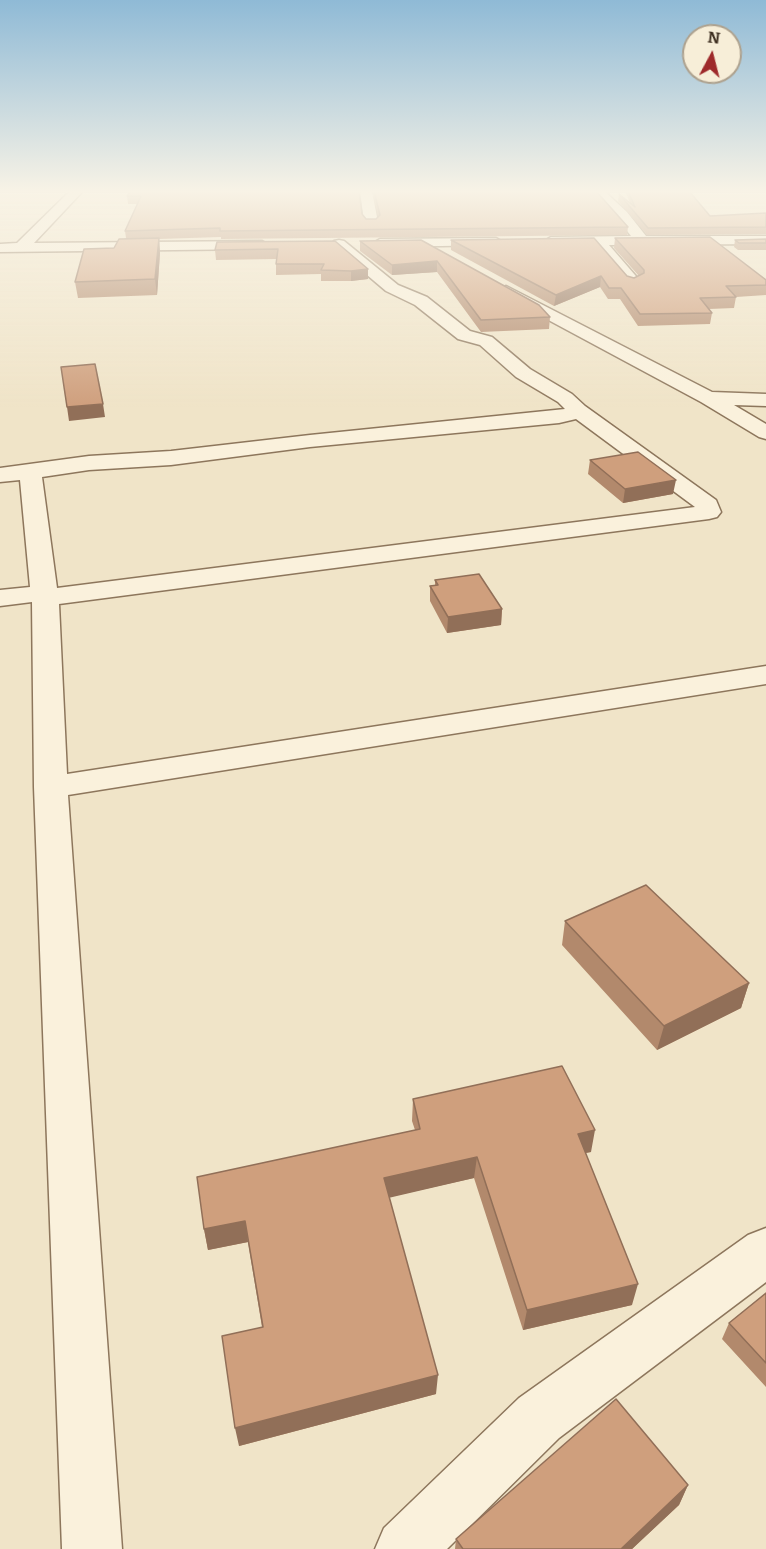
<!DOCTYPE html>
<html>
<head>
<meta charset="utf-8">
<style>
  body { margin:0 }
  #map { position:relative; width:766px; height:1549px; overflow:hidden; background:#f0e4c8; font-family:Bitter,serif }
  canvas { display:block }
  .north { position:absolute; left:682px; top:24px; width:60px; height:60px; box-sizing:border-box; background:#f7eed8; border:2px solid #ada18e; border-radius:50%; rotate:7deg; font-size:16px; font-weight:700; line-height:24px; text-align:center; color:#3d2e20 }
  .north::after { content:''; display:block; margin:auto; width:21px; height:27px; background:#9e2a2b; clip-path:polygon(50% 0,100% 100%,50% 72%,0 100%) }
</style>
</head>
<body>
<div id="map">
<canvas width="766" height="1549"></canvas>
<div class="north">N</div>
</div>
<script>
const ctx = document.querySelector('canvas').getContext('2d');
ctx.lineJoin = 'round';
function trace(path, color, width, dash) { ctx.strokeStyle = color; ctx.lineWidth = width; ctx.lineCap = dash ? 'butt' : 'round'; ctx.setLineDash(dash || []); ctx.stroke(path); }
function paint(path, color) { ctx.fillStyle = color; ctx.fill(path, 'evenodd'); }
const minor = new Path2D(`
  M 70,191 L 83,191 L 34,243 L 262,241 L 269,245 L 262,249 L 0,252 L 0,244 L 17,243 Z
  M 360,191 L 372,191 L 378,222 L 376,225 L 366,225 L 364,222 Z
  M 591,191 L 604,191 L 627,212 L 646,236 L 766,236 L 766,244 L 609,245 L 641,282 L 633,287 L 627,285 L 593,245 L 551,245 L 544,241 L 551,237 L 631,236 L 617,218 Z
  M 496,238 L 503,242 L 501,245 L 380,247 L 373,243 L 380,239 Z
  M 339,240 L 344,241 L 398,285 L 427,297 L 470,331 L 492,337 L 530,369 L 572,394 L 585,406 L 716,500 L 721,512 L 717,517 L 709,519 L 59,604 L 67,774 L 766,666 L 766,684 L 68,795 L 122,1549 L 62,1549 L 34,787 L 32,602 L 0,606 L 0,590 L 30,587 L 20,480 L 0,482 L 0,468 L 89,456 L 171,451 L 310,435 L 565,409 L 558,402 L 516,377 L 480,345 L 458,339 L 415,305 L 386,291 L 334,247 L 332,244 L 334,241 ZM 576,419 L 695,507 L 57,588 L 42,477 L 89,470 L 171,465 L 310,447 L 559,423 Z
  M 506,286 L 712,392 L 766,394 L 766,406 L 734,405 L 766,424 L 766,439 L 759,437 L 701,402 L 500,294 L 498,291 Z
  M 766,1228 L 766,1282 L 559,1438 L 447,1549 L 375,1549 L 384,1528 L 519,1398 L 748,1235 Z`);
trace(minor, '#8d765c', 3);
paint(minor, '#faf1dc');
paint(new Path2D(`
  M 131,191 L 362,214 L 366,219 L 376,219 L 378,217 L 372,191 L 596,191 L 628,227 L 627,235 L 221,239 L 221,237 L 159,239 L 160,253 L 157,295 L 78,298 L 75,282 L 126,238 L 125,231 L 138,204 L 128,204 L 127,196 Z
  M 625,191 L 689,191 L 710,216 L 766,213 L 766,234 L 647,235 L 618,201 L 619,194 L 630,203 Z
  M 615,238 L 766,280 L 766,295 L 736,297 L 734,308 L 709,309 L 712,313 L 710,324 L 638,326 L 620,299 L 608,299 L 600,287 L 554,306 L 451,250 L 451,240 L 627,276 L 634,278 L 639,276 L 614,248 Z
  M 766,239 L 766,250 L 738,250 L 734,247 L 735,240 Z
  M 421,240 L 550,317 L 549,329 L 481,332 L 437,272 L 392,275 L 360,251 L 360,241 Z
  M 335,241 L 368,269 L 368,279 L 351,281 L 321,281 L 321,274 L 276,275 L 276,264 L 277,259 L 216,260 L 215,250 Z
  M 590,460 L 673,494 L 623,503 L 588,474 Z
  M 435,580 L 502,609 L 501,625 L 447,633 L 430,601 L 430,586 L 435,585 Z
  M 565,921 L 749,983 L 741,1008 L 657,1050 L 562,945 Z
  M 413,1099 L 591,1152 L 585,1153 L 632,1305 L 523,1330 L 474,1178 L 389,1197 L 436,1394 L 239,1446 L 262,1327 L 248,1242 L 208,1250 L 204,1229 L 415,1130 L 412,1121 Z
  M 766,1293 L 766,1387 L 722,1339 L 729,1323 Z
  M 688,1485 L 679,1505 L 632,1549 L 455,1549 L 456,1539 Z`), '#b2896c');
paint(new Path2D(`
  M 159,238 L 160,253 L 157,295 L 155,279 Z
  M 437,261 L 437,272 L 392,275 L 392,265 Z
  M 368,269 L 368,279 L 351,281 L 351,271 Z
  M 601,276 L 600,287 L 554,306 L 556,295 Z
  M 103,404 L 105,417 L 69,421 L 67,407 Z
  M 676,480 L 673,494 L 623,503 L 625,489 Z
  M 502,609 L 501,625 L 447,633 L 448,617 Z
  M 749,983 L 741,1008 L 657,1050 L 664,1026 Z
  M 595,1130 L 591,1152 L 574,1155 L 578,1134 Z
  M 477,1157 L 474,1178 L 384,1199 L 384,1178 Z
  M 245,1221 L 248,1242 L 208,1250 L 204,1229 Z
  M 638,1284 L 632,1305 L 523,1330 L 527,1310 Z
  M 438,1375 L 436,1394 L 239,1446 L 235,1428 Z
  M 688,1485 L 679,1505 L 632,1549 L 621,1549 Z`), '#916f58');
const building = new Path2D(`
  M 131,191 L 359,191 L 362,214 L 366,219 L 376,219 L 380,215 L 374,191 L 596,191 L 628,227 L 220,231 L 220,228 L 125,231 L 141,196 L 127,196 Z
  M 628,191 L 689,191 L 710,216 L 766,213 L 766,227 L 648,228 L 619,194 L 635,207 Z
  M 710,237 L 766,280 L 766,285 L 726,286 L 736,297 L 700,298 L 712,313 L 640,314 L 621,288 L 609,288 L 601,276 L 556,295 L 451,240 L 594,238 L 627,276 L 634,278 L 644,273 L 644,270 L 615,238 Z
  M 159,238 L 155,279 L 75,282 L 84,249 L 114,248 L 119,239 Z
  M 766,239 L 766,243 L 739,243 L 735,240 Z
  M 421,240 L 539,305 L 550,317 L 481,320 L 437,261 L 392,265 L 360,241 Z
  M 335,241 L 368,269 L 351,271 L 321,270 L 324,264 L 276,264 L 278,249 L 215,250 L 217,242 Z
  M 95,364 L 103,404 L 67,407 L 61,367 Z
  M 638,452 L 676,480 L 625,489 L 590,460 Z
  M 479,574 L 502,609 L 448,617 L 430,586 L 438,585 L 435,580 Z
  M 646,885 L 749,983 L 664,1026 L 565,921 Z
  M 562,1066 L 595,1130 L 578,1134 L 638,1284 L 527,1310 L 477,1157 L 384,1178 L 438,1375 L 235,1428 L 222,1336 L 263,1327 L 245,1221 L 204,1229 L 197,1177 L 420,1129 L 413,1099 Z
  M 766,1293 L 766,1363 L 729,1323 Z
  M 616,1399 L 688,1485 L 621,1549 L 463,1549 L 456,1539 Z`);
paint(building, '#cf9f7d');
trace(building, '#916f58', 1.5);
const sky = ctx.createLinearGradient(0, 0, 0, 407);
sky.addColorStop(0, '#8fbad6');
sky.addColorStop(0.47, '#f8f3e6');
sky.addColorStop(1, '#f8f3e600');
ctx.fillStyle = sky;
ctx.fillRect(0, 0, 766, 407);
</script>
</body>
</html>
